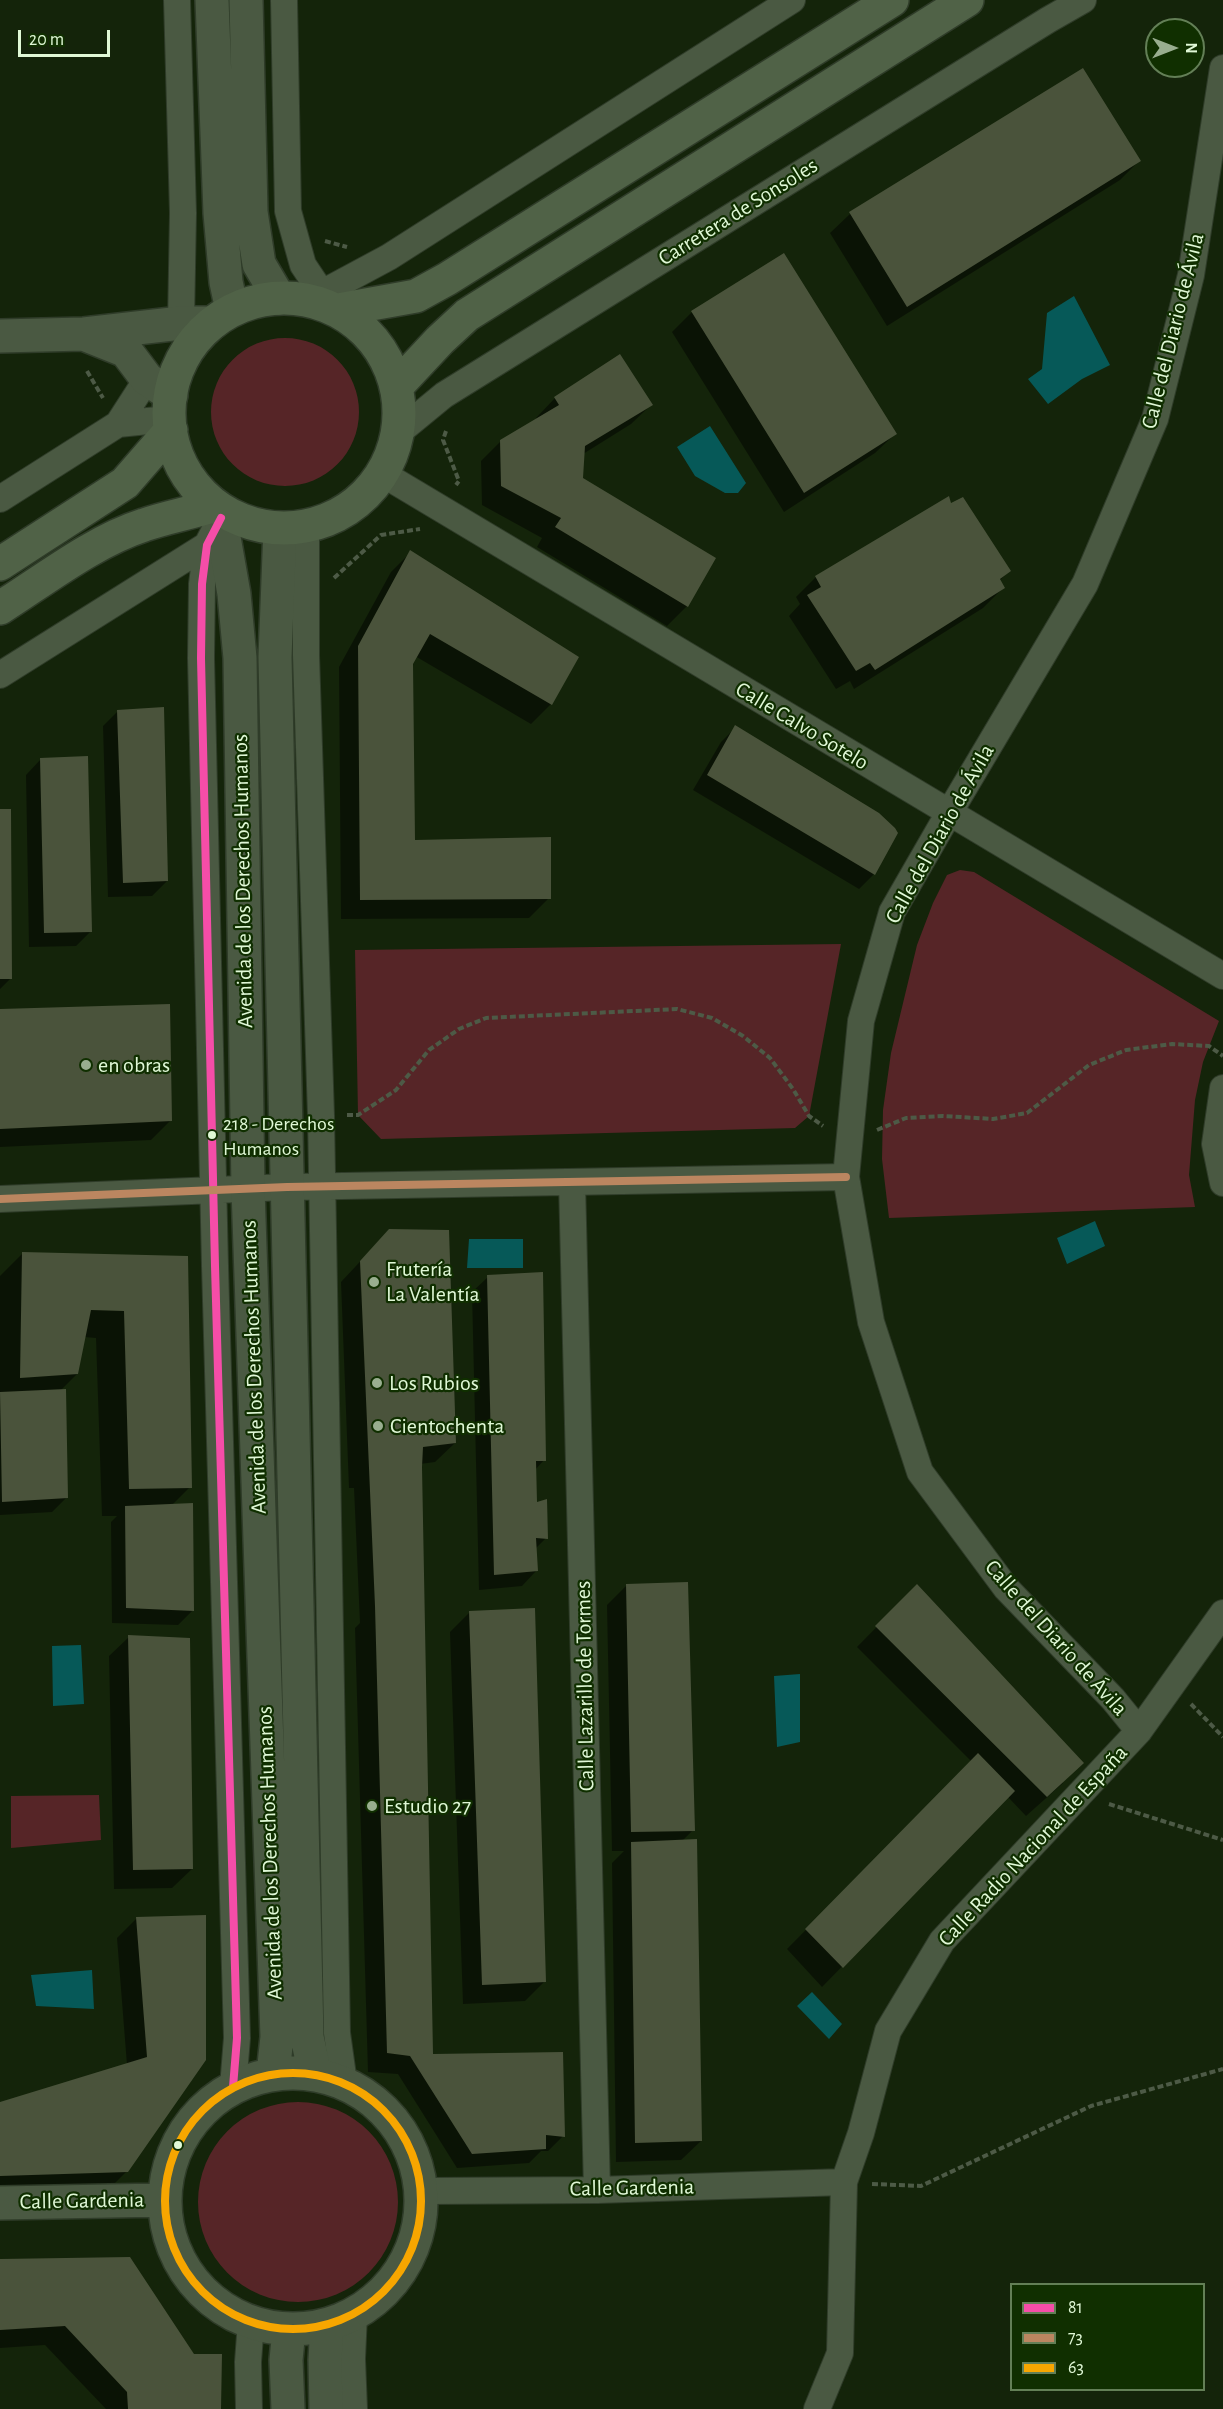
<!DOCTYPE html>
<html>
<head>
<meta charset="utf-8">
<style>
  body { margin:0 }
  #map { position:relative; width:1223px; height:2409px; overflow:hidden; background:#14240a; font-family:"Alegreya Sans",sans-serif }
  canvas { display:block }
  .legend { position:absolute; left:1010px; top:2283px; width:195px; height:108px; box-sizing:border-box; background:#102f00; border:2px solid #637f56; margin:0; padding:8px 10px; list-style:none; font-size:18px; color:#e0f8d6 }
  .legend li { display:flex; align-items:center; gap:12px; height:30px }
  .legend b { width:30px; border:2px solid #637f56 }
  .north { position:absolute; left:1145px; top:18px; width:60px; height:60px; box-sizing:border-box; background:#102f00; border:2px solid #637f56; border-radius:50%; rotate:90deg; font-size:16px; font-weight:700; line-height:24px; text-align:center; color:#e0f8d6 }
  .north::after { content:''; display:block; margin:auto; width:21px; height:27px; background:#99ae8f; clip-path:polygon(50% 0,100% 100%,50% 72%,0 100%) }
  .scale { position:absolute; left:18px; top:30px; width:92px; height:27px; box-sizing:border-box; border:3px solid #e0f8d6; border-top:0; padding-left:8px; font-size:18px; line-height:21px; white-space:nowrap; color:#e0f8d6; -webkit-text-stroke:4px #102f00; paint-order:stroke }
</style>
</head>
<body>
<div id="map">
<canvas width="1223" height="2409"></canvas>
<ul class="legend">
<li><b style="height:8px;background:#f54da8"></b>81</li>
<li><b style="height:8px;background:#bb8660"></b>73</li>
<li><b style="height:8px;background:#f7a600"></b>63</li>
</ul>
<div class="north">N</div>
<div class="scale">20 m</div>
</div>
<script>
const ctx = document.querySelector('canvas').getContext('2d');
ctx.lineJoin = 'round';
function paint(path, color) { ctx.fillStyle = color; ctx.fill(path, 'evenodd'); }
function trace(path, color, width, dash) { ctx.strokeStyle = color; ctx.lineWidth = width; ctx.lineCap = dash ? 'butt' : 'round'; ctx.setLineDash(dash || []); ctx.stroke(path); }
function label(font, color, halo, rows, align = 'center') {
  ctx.font = font + ' "Alegreya Sans",sans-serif'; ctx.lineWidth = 4.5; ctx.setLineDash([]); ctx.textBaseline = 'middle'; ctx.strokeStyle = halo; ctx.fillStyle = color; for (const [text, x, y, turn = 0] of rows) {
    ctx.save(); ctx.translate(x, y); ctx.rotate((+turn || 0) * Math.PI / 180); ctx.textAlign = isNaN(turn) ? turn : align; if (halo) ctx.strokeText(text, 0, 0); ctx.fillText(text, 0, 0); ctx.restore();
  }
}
paint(new Path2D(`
  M211 412a74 74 0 1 1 148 0a74 74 0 1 1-148 0Z
  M 960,870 L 974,872 L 1219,1021 L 1203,1062 L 1195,1100 L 1189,1175 L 1195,1207 L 889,1218 L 882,1159 L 883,1110 L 891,1053 L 917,945 L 933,903 L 947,875 Z
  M 841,944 L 809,1116 L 795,1128 L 381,1139 L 358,1115 L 355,950 Z
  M 99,1795 L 101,1840 L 11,1848 L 11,1796 Z
  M198 2202a100 100 0 1 1 200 0a100 100 0 1 1-200 0Z`), '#562527');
paint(new Path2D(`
  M 1074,296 L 1110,365 L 1082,379 L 1048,404 L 1028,379 L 1042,369 L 1047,313 Z
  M 710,426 L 746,483 L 738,493 L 725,493 L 695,476 L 677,447 Z
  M 1095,1221 L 1105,1246 L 1067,1264 L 1057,1238 Z
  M 469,1239 L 523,1239 L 523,1268 L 467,1268 Z
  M 81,1645 L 84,1704 L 53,1706 L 52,1646 Z
  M 800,1674 L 800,1742 L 777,1747 L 774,1676 Z
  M 92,1970 L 94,2009 L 36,2006 L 31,1975 Z
  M 812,1992 L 842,2024 L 829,2039 L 797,2006 Z`), '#065958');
paint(new Path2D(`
  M 1140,160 L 1120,180 L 887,326 L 830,233 L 850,214 Z
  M 692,312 L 895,434 L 875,453 L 784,512 L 672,332 Z
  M 555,398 L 651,405 L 631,424 L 583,454 L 582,479 L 714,558 L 687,606 L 667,626 L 537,547 L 542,538 L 482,505 L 481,461 L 501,441 L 537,420 L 536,418 Z
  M 950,505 L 1009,571 L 999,581 L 1003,588 L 983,608 L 854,689 L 850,681 L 836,689 L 789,616 L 800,604 L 796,597 L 816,577 Z
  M 411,552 L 551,704 L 531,724 L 415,656 L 411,663 L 414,842 L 549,898 L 529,918 L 341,919 L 339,667 L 391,572 Z
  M 118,711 L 167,881 L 152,896 L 108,897 L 103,726 Z
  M 736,727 L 874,874 L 859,889 L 693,790 L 721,742 Z
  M 41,759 L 91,931 L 76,946 L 29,947 L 26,775 Z
  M 0,811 L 10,979 L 0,989 Z
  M 0,1011 L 171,1120 L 151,1140 L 0,1147 Z
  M 370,1251 L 455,1443 L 435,1462 L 420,1464 L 429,2057 L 563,2136 L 548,2151 L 541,2151 L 529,2163 L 457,2168 L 398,2074 L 368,2072 L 355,1628 L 360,1623 L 354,1488 L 349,1488 L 341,1282 Z
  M 22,1254 L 187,1257 L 190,1487 L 172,1505 L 193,1610 L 178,1625 L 112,1623 L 111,1522 L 117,1516 L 102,1516 L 96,1338 L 84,1337 L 77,1374 L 60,1391 L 67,1497 L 52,1512 L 0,1515 L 0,1276 Z
  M 488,1277 L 544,1460 L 535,1470 L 535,1503 L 546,1538 L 535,1549 L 537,1570 L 522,1586 L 479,1590 L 472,1292 Z
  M 627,1585 L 693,1830 L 682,1841 L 701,2141 L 681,2160 L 616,2162 L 612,1863 L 624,1851 L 612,1851 L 607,1605 Z
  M 917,1586 L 1063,1783 L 1026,1816 L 1008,1797 L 822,1987 L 787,1949 L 972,1762 L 857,1647 Z
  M 470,1612 L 545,1981 L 525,2001 L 463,2004 L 450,1632 Z
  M 129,1637 L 192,1869 L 172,1888 L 114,1889 L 109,1656 Z
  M 204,1917 L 127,2171 L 107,2191 L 0,2194 L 0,2104 L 127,2065 L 117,1938 L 137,1918 Z
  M 0,2261 L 220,2409 L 106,2409 L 45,2345 L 0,2348 Z`), '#0007');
paint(new Path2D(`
  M 1083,68 L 1141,161 L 907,307 L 849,212 Z
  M 784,253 L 897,434 L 804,493 L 691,311 Z
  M 620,354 L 653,405 L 585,446 L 583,478 L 716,558 L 688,607 L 555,527 L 561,518 L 501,486 L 500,440 L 559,405 L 554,397 Z
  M 949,496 L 951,503 L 963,497 L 1011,571 L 1000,579 L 1005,588 L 875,670 L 870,663 L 856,671 L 807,595 L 821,587 L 815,576 Z
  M 410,550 L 579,657 L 552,705 L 430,634 L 413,664 L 415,840 L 551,837 L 551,899 L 360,900 L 358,646 Z
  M 164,707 L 168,881 L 123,883 L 117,710 Z
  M 735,725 L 879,813 L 895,828 L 898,833 L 875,875 L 707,775 Z
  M 88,756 L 92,932 L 44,933 L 40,758 Z
  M 0,809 L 11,809 L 12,979 L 0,979 Z
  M 170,1004 L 172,1121 L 0,1129 L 0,1009 Z
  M 389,1229 L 449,1230 L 456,1443 L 423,1447 L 422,1467 L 433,2054 L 563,2052 L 565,2137 L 546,2135 L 546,2149 L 472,2154 L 410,2056 L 387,2053 L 375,1606 L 360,1261 Z
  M 22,1252 L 188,1256 L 192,1488 L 129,1489 L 124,1311 L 91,1310 L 78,1374 L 20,1378 Z
  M 543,1272 L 546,1461 L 536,1461 L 537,1502 L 547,1499 L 548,1539 L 536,1538 L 538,1571 L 494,1575 L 487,1275 Z
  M 66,1389 L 68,1498 L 2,1502 L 0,1392 Z
  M 193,1503 L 194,1611 L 126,1608 L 125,1506 Z
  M 688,1582 L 695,1831 L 631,1832 L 626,1584 Z
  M 917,1584 L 1084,1763 L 1047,1797 L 875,1626 Z
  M 535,1608 L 546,1982 L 482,1985 L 469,1611 Z
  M 128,1635 L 190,1638 L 193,1869 L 133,1870 Z
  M 978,1753 L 1015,1791 L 843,1968 L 805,1929 Z
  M 697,1839 L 702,2141 L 635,2143 L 631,1842 Z
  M 206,1915 L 206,2060 L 128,2172 L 0,2176 L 0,2102 L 147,2057 L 136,1917 Z
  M 130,2257 L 194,2354 L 222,2354 L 221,2409 L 128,2409 L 127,2392 L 65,2326 L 0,2330 L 0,2259 Z`), '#4a533b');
const street = new Path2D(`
  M 177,0 L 183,213 L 181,323 L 191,345
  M 284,0 L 288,211 L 303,265 L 331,307
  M 309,300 L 389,257 L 792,0
  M 118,424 L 168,419
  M 399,432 L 444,395 L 1048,20 L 1083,0
  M 383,474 L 1223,976
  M 0,499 L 118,424 L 147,379
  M 221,518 L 207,545 L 202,584 L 201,658 L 215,1266 L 237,2038 L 233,2087
  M 306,527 L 306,655 L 321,1116 L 337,2033 L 344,2083
  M 0,675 L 207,545 L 239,520
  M 1223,1088 L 1215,1144 L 1223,1183
  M 572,1182 L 597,2190
  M 0,1199 L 287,1187 L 846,1177
  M 1139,1731 L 1113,1699 L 1006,1588 L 920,1472 L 871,1322 L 846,1177 L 861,1021 L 892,912 L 949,813 L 1085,584 L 1155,419 L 1191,275 L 1223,68
  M 421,2191 L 597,2190 L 844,2182
  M 249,2409 L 248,2362 L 251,2322
  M 354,2409 L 352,2359 L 354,2314
  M 817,2409 L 840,2353 L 844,2182 L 861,2133 L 888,2031 L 942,1941 L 1139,1731 L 1223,1613`);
const secondary = new Path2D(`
  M 212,0 L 220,213 L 226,282 L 232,310
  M 246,0 L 251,212 L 259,264 L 279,298
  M 86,335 L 126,351 L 147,379 L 171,395
  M 0,336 L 84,334 L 181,323 L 212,323
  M 219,509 L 234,594 L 240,658 L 248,1189 L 277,2037 L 273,2074
  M 280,529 L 275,657 L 307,2037 L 315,2074
  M165 2201a128 128 0 1 1 256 0a128 128 0 1 1-256 0Z
  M 0,2203 L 164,2200
  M 288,2409 L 286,2360 L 289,2329
  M 326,2409 L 325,2360 L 327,2325`);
const highway = new Path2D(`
  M169 413a115 115 0 1 1 230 0a115 115 0 1 1-230 0Z
  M 338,310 L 416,296 L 447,279 L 892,0
  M 397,386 L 440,340 L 467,315 L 967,0
  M 0,564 L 125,483 L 171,430
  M 0,608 C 44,580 94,541 144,525 C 167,517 191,513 215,505`);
trace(street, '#2f3c29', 28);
trace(secondary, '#2f3c29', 36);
trace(highway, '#2f3c29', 36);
trace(new Path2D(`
  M 325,241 L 347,247
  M 87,371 L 103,398
  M 446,431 L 443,440 L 459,481 L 456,485
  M 334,578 L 381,535 L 420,529
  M 347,1115 L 358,1115 L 396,1090 L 429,1050 L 459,1029 L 486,1018 L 677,1009 L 712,1018 L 743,1036 L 770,1058 L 793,1089 L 809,1116 L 823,1126
  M 877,1130 L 906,1118 L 943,1116 L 993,1119 L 1027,1113 L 1089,1065 L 1126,1050 L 1172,1044 L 1209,1046 L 1223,1056
  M 1191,1704 L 1223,1737
  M 1109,1804 L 1223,1840
  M 872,2184 L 921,2186 L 1091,2106 L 1223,2069`), '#4d5a46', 4, [6, 3]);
trace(street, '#4a5942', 26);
trace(secondary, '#4a5942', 33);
trace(highway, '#506247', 33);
trace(new Path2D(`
  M 221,518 L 207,545 L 202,584 L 201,658 L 215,1266 L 237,2038 L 233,2087`), '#f54da8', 8);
trace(new Path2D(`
  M 0,1199 L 287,1187 L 846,1177`), '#bb8660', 8);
trace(new Path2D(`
  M165 2201a128 128 0 1 1 256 0a128 128 0 1 1-256 0Z`), '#f7a600', 8);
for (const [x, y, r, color] of [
  [86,1065,6,"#99ae8f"],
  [212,1135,5,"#e0f8d6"],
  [374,1282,6,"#99ae8f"],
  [377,1383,6,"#99ae8f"],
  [378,1426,6,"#99ae8f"],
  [372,1806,6,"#99ae8f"],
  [178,2145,5,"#e0f8d6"]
]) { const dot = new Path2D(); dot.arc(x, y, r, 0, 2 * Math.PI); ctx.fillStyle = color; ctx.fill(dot); trace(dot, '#102f00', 2); }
label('20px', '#e0f8d6', '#102f00', [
  ["218 - Derechos",223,1124],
  ["Humanos",223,1149]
], 'left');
label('22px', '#e0f8d6', '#102f00', [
  ["Carretera de Sonsoles",738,212,-32],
  ["Calle del Diario de Ávila",1173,331,-76],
  ["Calle Calvo Sotelo",802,726,31],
  ["Calle del Diario de Ávila",940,834,-61],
  ["Avenida de los Derechos Humanos",243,881,-91],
  ["Avenida de los Derechos Humanos",254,1367,-92],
  ["Calle del Diario de Ávila",1056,1638,48],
  ["Calle Lazarillo de Tormes",585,1686,-91],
  ["Calle Radio Nacional de España",1033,1846,-47],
  ["Avenida de los Derechos Humanos",270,1853,-92],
  ["Calle Gardenia",632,2188,-1],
  ["Calle Gardenia",82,2201,-1]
]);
label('22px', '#e0f8d6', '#102f00', [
  ["en obras",98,1065],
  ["Frutería",386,1269],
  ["La Valentía",386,1294],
  ["Los Rubios",389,1383],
  ["Cientochenta",390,1426],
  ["Estudio 27",384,1806]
], 'left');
</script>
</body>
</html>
